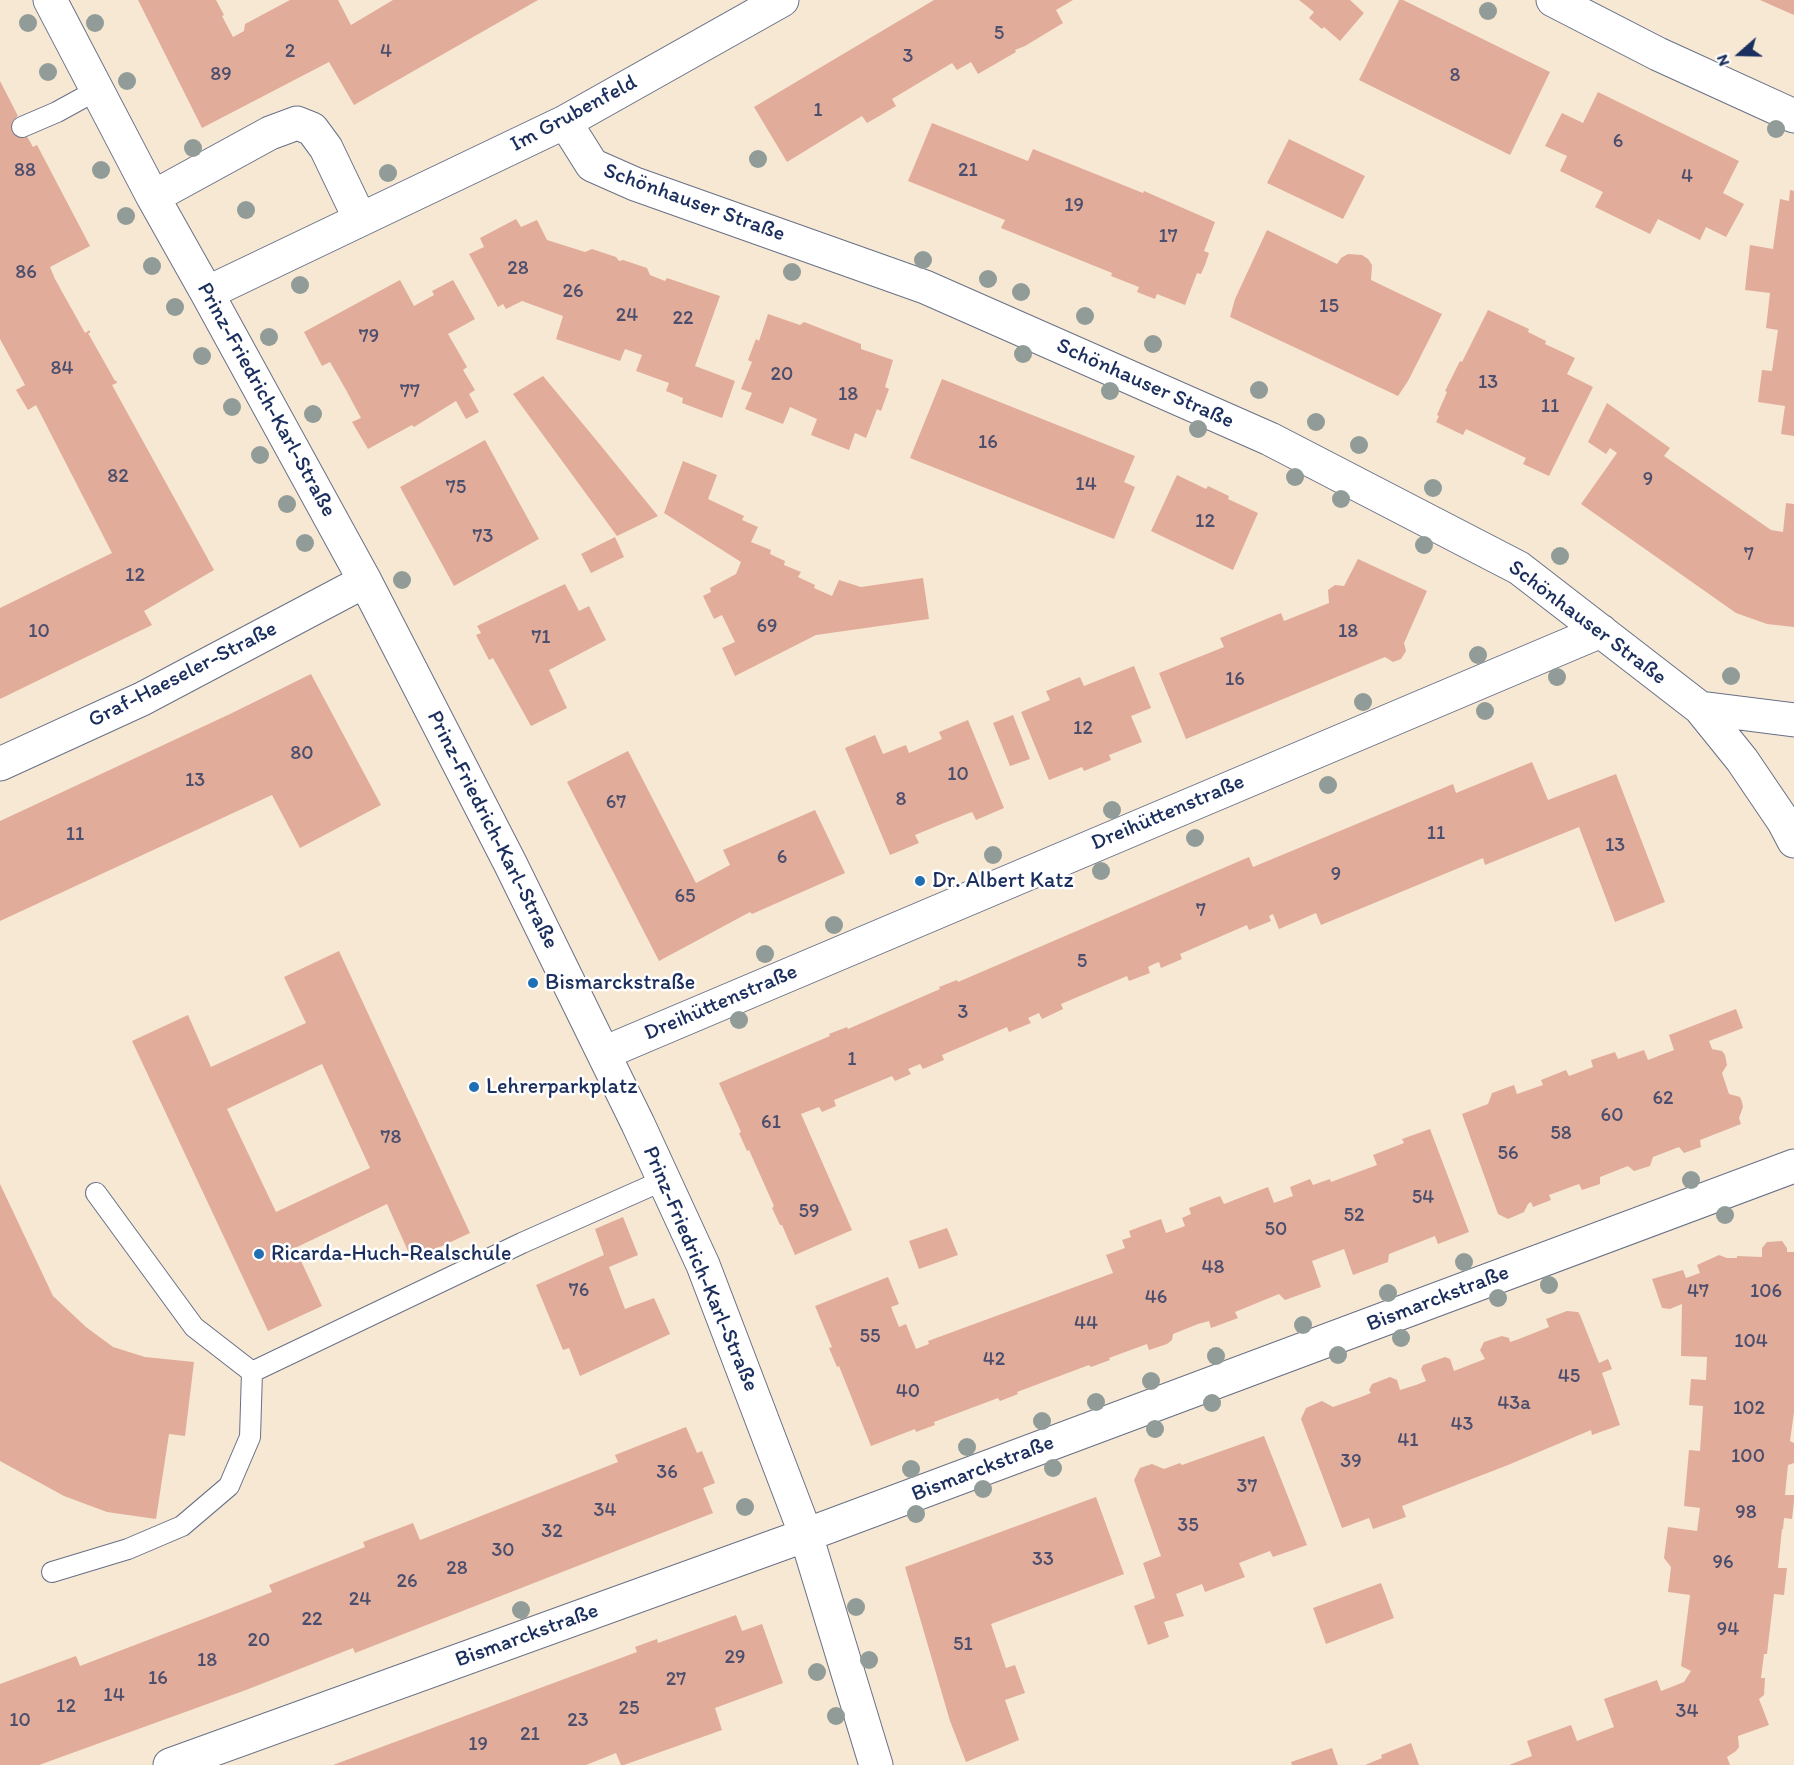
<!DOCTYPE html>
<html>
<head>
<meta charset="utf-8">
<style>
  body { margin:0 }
  #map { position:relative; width:1794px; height:1765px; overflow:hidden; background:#f7e8d3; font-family:Itim,sans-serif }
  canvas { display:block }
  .north { position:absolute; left:1710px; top:24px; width:60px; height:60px; -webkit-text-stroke:4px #fff; paint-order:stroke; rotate:250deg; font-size:16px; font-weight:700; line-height:24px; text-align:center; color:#1b2f5e }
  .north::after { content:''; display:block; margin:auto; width:21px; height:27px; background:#1b2f5e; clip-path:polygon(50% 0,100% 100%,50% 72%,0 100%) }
</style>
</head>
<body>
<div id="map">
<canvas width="1794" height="1765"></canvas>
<div class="north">N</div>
</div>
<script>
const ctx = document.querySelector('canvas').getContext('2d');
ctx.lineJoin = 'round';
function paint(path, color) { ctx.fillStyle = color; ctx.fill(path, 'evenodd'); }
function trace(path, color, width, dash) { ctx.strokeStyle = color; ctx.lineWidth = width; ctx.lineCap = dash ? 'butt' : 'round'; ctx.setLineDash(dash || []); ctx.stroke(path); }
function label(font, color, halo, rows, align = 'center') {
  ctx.font = font + ' Itim,sans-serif'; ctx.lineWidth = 5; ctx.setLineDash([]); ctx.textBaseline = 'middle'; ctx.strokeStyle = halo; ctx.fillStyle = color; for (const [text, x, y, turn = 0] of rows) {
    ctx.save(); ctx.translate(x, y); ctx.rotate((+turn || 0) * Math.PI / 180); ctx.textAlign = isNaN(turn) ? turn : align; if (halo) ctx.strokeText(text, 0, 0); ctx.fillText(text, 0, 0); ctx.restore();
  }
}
paint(new Path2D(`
  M 138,0 L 216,0 L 224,15 L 222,16 L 233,37 L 244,31 L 245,24 L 290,0 L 338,0 L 351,25 L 393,0 L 538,0 L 354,105 L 329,62 L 202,128 Z
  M 934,0 L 1073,0 L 1056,10 L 1063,23 L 1025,46 L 1015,50 L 1016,52 L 978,74 L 971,62 L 957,70 L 952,63 L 892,99 L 896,106 L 881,115 L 867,123 L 862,116 L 787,162 L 754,107 Z
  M 1299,0 L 1350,0 L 1364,13 L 1340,41 L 1324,27 L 1322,29 L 1309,18 L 1314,12 Z
  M 1399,0 L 1403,0 L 1550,72 L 1510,155 L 1359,80 Z
  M 1760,0 L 1794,0 L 1794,15 L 1787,12 Z
  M 0,81 L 18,116 L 16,117 L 33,147 L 37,145 L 90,246 L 50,267 L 55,279 L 85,333 L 90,330 L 90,333 L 88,333 L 115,381 L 116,380 L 117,383 L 112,385 L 214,570 L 144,611 L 152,625 L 0,699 L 0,608 L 112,553 L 36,405 L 28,410 L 16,390 L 25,385 L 0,339 Z
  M 1598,92 L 1739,161 L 1723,193 L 1744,204 L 1726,237 L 1706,227 L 1700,240 L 1658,219 L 1650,234 L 1595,207 L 1603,192 L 1560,171 L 1567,156 L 1545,146 L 1562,113 L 1583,123 Z
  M 932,123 L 1028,161 L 1033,149 L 1143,193 L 1144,191 L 1215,222 L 1204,251 L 1209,253 L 1205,265 L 1201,274 L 1197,273 L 1185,305 L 1157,294 L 1155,299 L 1137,292 L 1139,287 L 1111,276 L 1112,273 L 1001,228 L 1005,220 L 908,181 Z
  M 1289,139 L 1365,176 L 1343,219 L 1267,183 Z
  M 1790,190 L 1794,191 L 1794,436 L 1781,434 L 1785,406 L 1758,402 L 1762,370 L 1772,371 L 1778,330 L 1766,328 L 1770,293 L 1745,290 L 1750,245 L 1773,249 L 1780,199 L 1789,201 Z
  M 516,219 L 521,227 L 537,220 L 547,240 L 585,252 L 592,249 L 616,257 L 619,261 L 623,260 L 647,268 L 650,275 L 665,281 L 667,278 L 720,296 L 695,366 L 735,381 L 722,418 L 682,403 L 683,398 L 666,391 L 669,383 L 636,371 L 642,355 L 625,349 L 620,361 L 556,339 L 563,316 L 522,301 L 506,309 L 503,304 L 498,307 L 469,254 L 484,247 L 480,238 Z
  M 1267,230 L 1337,264 L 1341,258 L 1348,254 L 1362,255 L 1368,259 L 1372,265 L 1371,280 L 1442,314 L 1408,381 L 1398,396 L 1230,317 L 1235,299 Z
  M 400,280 L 414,306 L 434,295 L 432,291 L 453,280 L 475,319 L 448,334 L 467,367 L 463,370 L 475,390 L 469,394 L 479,412 L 466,419 L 456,401 L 414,427 L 412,425 L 368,449 L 352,422 L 361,418 L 346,390 L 330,362 L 322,366 L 304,332 Z
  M 1488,310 L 1529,329 L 1528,332 L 1546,341 L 1545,344 L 1575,358 L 1567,374 L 1593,387 L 1549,476 L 1523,464 L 1526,458 L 1466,429 L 1463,435 L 1436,422 L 1439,416 L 1437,415 L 1447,392 L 1445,391 L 1460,361 L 1462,362 Z
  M 768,314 L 800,325 L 804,322 L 861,344 L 861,349 L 893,360 L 885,387 L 889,389 L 881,411 L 877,409 L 866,438 L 855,433 L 849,450 L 811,435 L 817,419 L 790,407 L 783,424 L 745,409 L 752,393 L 741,389 L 752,362 L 748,360 L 756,339 L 759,341 Z
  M 543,376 L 597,441 L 658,516 L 617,536 L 513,394 Z
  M 942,379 L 1135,456 L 1124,482 L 1135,487 L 1114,539 L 910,458 Z
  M 1607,403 L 1670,448 L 1664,456 L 1771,530 L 1783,532 L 1786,503 L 1794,504 L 1794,627 L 1767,624 L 1736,613 L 1581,504 L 1617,453 L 1610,448 L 1606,454 L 1588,442 Z
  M 485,440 L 539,539 L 454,586 L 400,487 Z
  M 683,461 L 717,475 L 708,499 L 744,516 L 742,520 L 758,527 L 751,542 L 771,550 L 770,554 L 785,561 L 784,565 L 801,572 L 798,577 L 815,585 L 814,588 L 832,596 L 839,580 L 861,587 L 923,578 L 929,619 L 816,635 L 735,676 L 722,648 L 735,642 L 722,615 L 714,619 L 703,596 L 711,592 L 710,588 L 736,574 L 741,562 L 664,513 Z
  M 1177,475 L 1206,489 L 1208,486 L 1229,496 L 1228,499 L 1258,513 L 1233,570 L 1151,531 Z
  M 615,537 L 624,557 L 591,573 L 581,554 Z
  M 1358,559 L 1427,591 L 1404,643 L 1406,651 L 1401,659 L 1393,662 L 1385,657 L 1186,739 L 1159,673 L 1224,647 L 1220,638 L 1281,613 L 1284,621 L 1329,603 L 1328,590 L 1335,585 L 1344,586 Z
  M 565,584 L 579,611 L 589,606 L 606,640 L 549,670 L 567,708 L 531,726 L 493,658 L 489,660 L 476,635 L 481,633 L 477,626 Z
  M 1134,666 L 1151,708 L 1131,716 L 1142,742 L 1109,755 L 1111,760 L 1084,771 L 1082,767 L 1049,780 L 1021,712 L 1050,700 L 1046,691 L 1080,677 L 1084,686 Z
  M 311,674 L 381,805 L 300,848 L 272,795 L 0,921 L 0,821 L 230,714 Z
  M 1013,715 L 1030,759 L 1010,766 L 993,723 Z
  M 968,720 L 1004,808 L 976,820 L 972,812 L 944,823 L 915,835 L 919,843 L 890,855 L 845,748 L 875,735 L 883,754 L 906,745 L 909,753 L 942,739 L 939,732 Z
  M 628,751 L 696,883 L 730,865 L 723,850 L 815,810 L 845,873 L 752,914 L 750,912 L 659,961 L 567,782 Z
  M 1532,762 L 1548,800 L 1616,774 L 1665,902 L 1615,922 L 1579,827 L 1485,865 L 1483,858 L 1321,925 L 1316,913 L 1279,929 L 1273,914 L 1269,916 L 1271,921 L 1249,930 L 1247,925 L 1180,954 L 1182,959 L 1161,968 L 1159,962 L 1154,964 L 1148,967 L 1150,973 L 1129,981 L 1127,976 L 1061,1004 L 1063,1009 L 1042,1019 L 1039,1013 L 1028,1018 L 1031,1023 L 1009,1032 L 1007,1027 L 942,1055 L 944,1060 L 923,1069 L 920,1064 L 908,1069 L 911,1074 L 895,1081 L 892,1076 L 834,1100 L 836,1106 L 822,1112 L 819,1107 L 801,1114 L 852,1230 L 795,1255 L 782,1225 L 780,1225 L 772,1208 L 774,1206 L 749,1150 L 747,1151 L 739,1133 L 741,1132 L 719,1083 L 830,1036 L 829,1034 L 847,1027 L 848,1029 L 940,989 L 939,987 L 957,980 L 958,982 L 1249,857 L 1253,867 L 1453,784 L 1456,793 Z
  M 339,951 L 470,1233 L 412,1260 L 387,1204 L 295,1248 L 322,1306 L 268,1331 L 132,1041 L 188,1015 L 211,1067 L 306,1023 L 284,977 ZM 322,1064 L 370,1168 L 276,1212 L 227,1109 Z
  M 1736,1009 L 1743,1028 L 1709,1041 L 1712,1049 L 1722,1051 L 1725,1055 L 1727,1065 L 1722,1073 L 1729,1094 L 1740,1097 L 1742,1102 L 1743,1107 L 1739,1118 L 1741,1124 L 1700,1140 L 1701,1147 L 1684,1153 L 1679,1147 L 1653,1157 L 1650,1166 L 1634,1171 L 1628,1166 L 1600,1177 L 1600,1184 L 1582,1190 L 1579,1184 L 1549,1195 L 1551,1200 L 1533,1207 L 1531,1202 L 1528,1204 L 1524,1212 L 1515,1216 L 1508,1219 L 1498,1214 L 1462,1114 L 1488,1104 L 1492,1093 L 1514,1085 L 1517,1094 L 1543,1085 L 1541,1080 L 1566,1070 L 1569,1076 L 1593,1067 L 1591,1060 L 1615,1052 L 1618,1059 L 1644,1050 L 1648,1060 L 1674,1050 L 1669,1035 Z
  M 1430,1129 L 1469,1232 L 1438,1244 L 1435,1236 L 1407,1247 L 1389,1254 L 1388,1262 L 1353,1275 L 1344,1249 L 1312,1261 L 1321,1287 L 1285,1300 L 1279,1294 L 1235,1312 L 1238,1318 L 1211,1328 L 1209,1321 L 1198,1324 L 1173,1334 L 1172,1340 L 1167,1344 L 1149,1350 L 1147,1344 L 1109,1358 L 1110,1360 L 1091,1367 L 1089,1365 L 1017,1392 L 1018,1394 L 1000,1401 L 998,1398 L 934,1422 L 935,1425 L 916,1432 L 915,1429 L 871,1446 L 839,1366 L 837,1367 L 829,1348 L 832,1347 L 815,1306 L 888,1277 L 899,1304 L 891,1307 L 899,1327 L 906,1324 L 916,1349 L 929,1344 L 928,1341 L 1113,1273 L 1106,1255 L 1125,1248 L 1122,1240 L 1131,1237 L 1129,1231 L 1161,1219 L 1166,1233 L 1185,1226 L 1182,1218 L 1191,1214 L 1189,1208 L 1220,1196 L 1224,1204 L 1268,1187 L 1274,1203 L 1293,1196 L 1290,1187 L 1310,1179 L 1313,1185 L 1330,1179 L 1331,1182 L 1377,1165 L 1373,1155 L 1404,1143 L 1402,1139 Z
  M 0,1184 L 53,1296 L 86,1327 L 113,1347 L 145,1357 L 194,1362 L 185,1436 L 169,1434 L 156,1519 L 107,1512 L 64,1496 L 0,1461 Z
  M 623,1217 L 638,1255 L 609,1267 L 625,1309 L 654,1298 L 670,1334 L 580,1376 L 569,1348 L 563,1350 L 536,1285 L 604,1255 L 595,1229 Z
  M 947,1228 L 958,1255 L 919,1269 L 909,1241 Z
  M 1782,1241 L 1787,1248 L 1787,1252 L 1794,1252 L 1794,1412 L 1790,1441 L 1794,1443 L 1794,1463 L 1788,1465 L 1785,1495 L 1794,1495 L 1794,1501 L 1792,1519 L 1784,1518 L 1783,1529 L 1782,1529 L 1778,1568 L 1787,1568 L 1784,1595 L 1774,1594 L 1767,1654 L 1764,1654 L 1761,1678 L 1765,1678 L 1764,1695 L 1759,1699 L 1769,1725 L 1738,1736 L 1739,1747 L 1736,1751 L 1727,1757 L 1730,1765 L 1509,1765 L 1532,1756 L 1527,1741 L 1571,1725 L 1577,1741 L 1614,1727 L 1604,1699 L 1657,1680 L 1661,1691 L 1684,1682 L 1691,1671 L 1681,1666 L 1690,1595 L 1668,1592 L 1671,1567 L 1664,1558 L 1668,1527 L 1697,1531 L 1700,1508 L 1684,1506 L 1689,1450 L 1700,1451 L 1703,1406 L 1689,1405 L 1691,1379 L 1706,1380 L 1707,1357 L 1681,1356 L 1682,1304 L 1670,1309 L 1662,1308 L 1652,1279 L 1683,1270 L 1686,1278 L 1700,1273 L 1697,1265 L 1719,1255 L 1727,1258 L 1737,1258 L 1737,1256 L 1762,1257 L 1762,1248 L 1767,1242 Z
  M 1567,1311 L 1578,1312 L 1580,1315 L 1599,1363 L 1608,1359 L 1612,1369 L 1602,1373 L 1620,1425 L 1592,1435 L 1591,1430 L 1508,1465 L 1402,1506 L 1406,1517 L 1373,1529 L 1369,1518 L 1342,1528 L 1301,1419 L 1306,1408 L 1322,1401 L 1333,1407 L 1361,1397 L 1371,1393 L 1369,1390 L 1372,1384 L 1390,1377 L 1397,1380 L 1400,1390 L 1416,1385 L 1426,1381 L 1421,1369 L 1423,1365 L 1445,1357 L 1450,1359 L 1454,1371 L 1485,1359 L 1480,1350 L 1484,1342 L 1502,1336 L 1509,1338 L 1510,1342 L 1519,1339 L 1549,1327 L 1546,1319 Z
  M 686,1427 L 697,1453 L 702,1451 L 715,1483 L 703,1488 L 713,1513 L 355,1653 L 353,1648 L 246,1690 L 39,1765 L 0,1765 L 0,1684 L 76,1656 L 80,1666 L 216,1614 L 272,1592 L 269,1585 L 365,1547 L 363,1542 L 413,1523 L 420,1540 L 618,1462 L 615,1455 Z
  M 1264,1436 L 1307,1545 L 1273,1557 L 1270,1551 L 1239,1563 L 1245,1577 L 1205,1592 L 1202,1584 L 1176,1594 L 1184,1616 L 1164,1622 L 1169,1637 L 1148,1645 L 1134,1606 L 1155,1598 L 1143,1563 L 1161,1556 L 1134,1480 L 1140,1468 L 1152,1464 L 1164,1469 L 1180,1463 L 1182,1465 Z
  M 1096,1497 L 1124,1574 L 991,1624 L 1006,1668 L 1015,1665 L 1025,1693 L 1005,1700 L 1019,1740 L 966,1762 L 950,1721 L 905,1567 Z
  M 1381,1583 L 1394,1618 L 1326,1644 L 1313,1608 Z
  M 736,1615 L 742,1631 L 762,1624 L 783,1683 L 715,1708 L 722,1730 L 624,1765 L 621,1765 L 616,1753 L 586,1765 L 333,1765 L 637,1652 L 635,1647 L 657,1639 L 658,1643 Z
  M 1411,1743 L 1419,1765 L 1365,1765 L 1382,1758 L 1381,1755 Z
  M 1332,1748 L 1338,1765 L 1292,1765 L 1291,1762 Z`), '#e1ac9a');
const service = new Path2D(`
  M 22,127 L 57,112 L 97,90
  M 96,1193 L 194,1327 L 252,1372
  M 252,1372 L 522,1243 L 664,1180
  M 52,1572 L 128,1549 L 182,1526 L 229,1486 L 250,1437 L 252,1372`);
const minor = new Path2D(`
  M 50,0 L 153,197 L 207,293 L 365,581 L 510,863 L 638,1124 L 703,1265 L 806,1535 L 876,1765
  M 1553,0 L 1658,54 L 1794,116
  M 565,122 L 592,165 L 635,184 L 925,287 L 1270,439 L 1519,568 L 1700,708 L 1742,760 L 1784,822 L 1794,841
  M 153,197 L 270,133 L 297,123 L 312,129 L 326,148 L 360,219
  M 207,293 L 565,122 L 782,0
  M 1700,708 L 1794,720
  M 0,764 L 142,699 L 365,581
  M 604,1053 L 1601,631
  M 170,1765 L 806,1535 L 1794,1166`);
trace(service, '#687087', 22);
trace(minor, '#687087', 35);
trace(service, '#fff', 20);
trace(minor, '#fff', 33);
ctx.fillStyle = '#919c99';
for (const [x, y] of [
  [1488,11],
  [28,23],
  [95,23],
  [48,72],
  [127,81],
  [1776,129],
  [193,148],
  [758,159],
  [101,170],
  [388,173],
  [246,210],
  [126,216],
  [923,260],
  [152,266],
  [792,272],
  [988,279],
  [300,285],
  [1021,292],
  [175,307],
  [1085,316],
  [269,337],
  [1153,344],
  [1023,354],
  [202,356],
  [1259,390],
  [1110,391],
  [232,407],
  [313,414],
  [1316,422],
  [1198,429],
  [1359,445],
  [260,455],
  [1295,477],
  [1433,488],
  [1341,499],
  [287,504],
  [305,543],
  [1424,545],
  [1560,556],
  [402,580],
  [1478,655],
  [1731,676],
  [1557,677],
  [1363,702],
  [1485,711],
  [1328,785],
  [1112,810],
  [1195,838],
  [993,855],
  [1101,871],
  [834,925],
  [765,954],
  [739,1020],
  [1691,1180],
  [1725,1215],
  [1464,1262],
  [1549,1285],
  [1388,1293],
  [1498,1298],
  [1303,1325],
  [1401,1338],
  [1338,1355],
  [1216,1356],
  [1151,1381],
  [1096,1402],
  [1212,1403],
  [1042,1421],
  [1155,1429],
  [967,1447],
  [1053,1468],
  [911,1469],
  [983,1489],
  [745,1507],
  [916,1514],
  [856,1607],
  [521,1610],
  [869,1660],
  [817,1672],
  [836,1716]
]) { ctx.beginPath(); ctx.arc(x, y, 9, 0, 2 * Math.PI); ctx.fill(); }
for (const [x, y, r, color] of [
  [920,881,6,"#1f6fb2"],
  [533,983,6,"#1f6fb2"],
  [474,1087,6,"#1f6fb2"],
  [259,1254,6,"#1f6fb2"]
]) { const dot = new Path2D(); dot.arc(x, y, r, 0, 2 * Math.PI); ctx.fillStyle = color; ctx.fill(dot); trace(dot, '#fff', 2); }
label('20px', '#4c4e6d', null, [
  ["5",999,34],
  ["2",290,52],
  ["4",386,52],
  ["3",908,57],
  ["89",221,75],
  ["8",1455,76],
  ["1",818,111],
  ["6",1618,142],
  ["88",25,171],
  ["21",968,171],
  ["4",1687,177],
  ["19",1074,206],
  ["17",1168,237],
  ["28",518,269],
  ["86",26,273],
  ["26",573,292],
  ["15",1329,307],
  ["24",627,316],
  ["22",683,319],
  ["79",369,337],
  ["84",62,369],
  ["20",782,375],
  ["13",1488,383],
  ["77",410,392],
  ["18",848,395],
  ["11",1550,407],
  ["16",988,443],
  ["82",118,477],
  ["9",1648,480],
  ["14",1086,485],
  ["75",456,488],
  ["12",1205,522],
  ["73",483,537],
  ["7",1749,555],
  ["12",135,576],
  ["69",767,627],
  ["10",39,632],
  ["18",1348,632],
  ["71",541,638],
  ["16",1235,680],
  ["12",1083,729],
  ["80",302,754],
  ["10",958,775],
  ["13",195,781],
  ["8",901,800],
  ["67",616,803],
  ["11",1436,834],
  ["11",75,835],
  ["13",1615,846],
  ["6",782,858],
  ["9",1336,875],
  ["65",685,897],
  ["7",1201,911],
  ["5",1082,962],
  ["3",963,1013],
  ["1",852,1060],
  ["62",1663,1099],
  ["60",1612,1116],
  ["61",771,1123],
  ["58",1561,1134],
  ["78",391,1138],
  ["56",1508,1154],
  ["54",1423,1198],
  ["59",809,1212],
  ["52",1354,1216],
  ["50",1276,1230],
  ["48",1213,1268],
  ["76",579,1291],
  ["47",1698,1292],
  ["106",1766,1292],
  ["46",1156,1298],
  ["44",1086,1324],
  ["55",870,1337],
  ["104",1751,1342],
  ["42",994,1360],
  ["45",1569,1377],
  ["40",908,1392],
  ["43a",1514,1404],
  ["102",1749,1409],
  ["43",1462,1425],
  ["41",1408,1441],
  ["100",1748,1457],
  ["39",1351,1462],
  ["36",667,1473],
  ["37",1247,1487],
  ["34",605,1511],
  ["98",1746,1513],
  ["35",1188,1526],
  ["32",552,1532],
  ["30",503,1551],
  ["33",1043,1560],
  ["96",1723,1563],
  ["28",457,1569],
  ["26",407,1582],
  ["24",360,1600],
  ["22",312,1620],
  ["94",1728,1630],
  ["20",259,1641],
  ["51",963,1645],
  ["29",735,1658],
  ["18",207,1661],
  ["16",158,1679],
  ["27",676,1680],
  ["14",114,1696],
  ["12",66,1707],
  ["25",629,1709],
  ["34",1687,1712],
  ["10",20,1721],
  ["23",578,1721],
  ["21",530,1735],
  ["19",478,1745]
]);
label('22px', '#1b2f5e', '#fff', [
  ["Im Grubenfeld",574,114,-28],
  ["Schönhauser Straße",694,203,20],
  ["Schönhauser Straße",1145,384,24],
  ["Prinz-Friedrich-Karl-Straße",266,400,61],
  ["Schönhauser Straße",1587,623,37],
  ["Graf-Haeseler-Straße",183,675,-27],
  ["Dreihüttenstraße",1168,813,-23],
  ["Prinz-Friedrich-Karl-Straße",492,830,63],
  ["Dreihüttenstraße",721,1003,-23],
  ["Prinz-Friedrich-Karl-Straße",700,1269,67],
  ["Bismarckstraße",1438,1299,-21],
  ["Bismarckstraße",983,1469,-21],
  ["Bismarckstraße",527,1636,-20]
]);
label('22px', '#1b2f5e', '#fff', [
  ["Dr. Albert Katz",932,881],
  ["Bismarckstraße",545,983],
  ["Lehrerparkplatz",486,1087],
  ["Ricarda-Huch-Realschule",271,1254]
], 'left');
</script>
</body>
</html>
